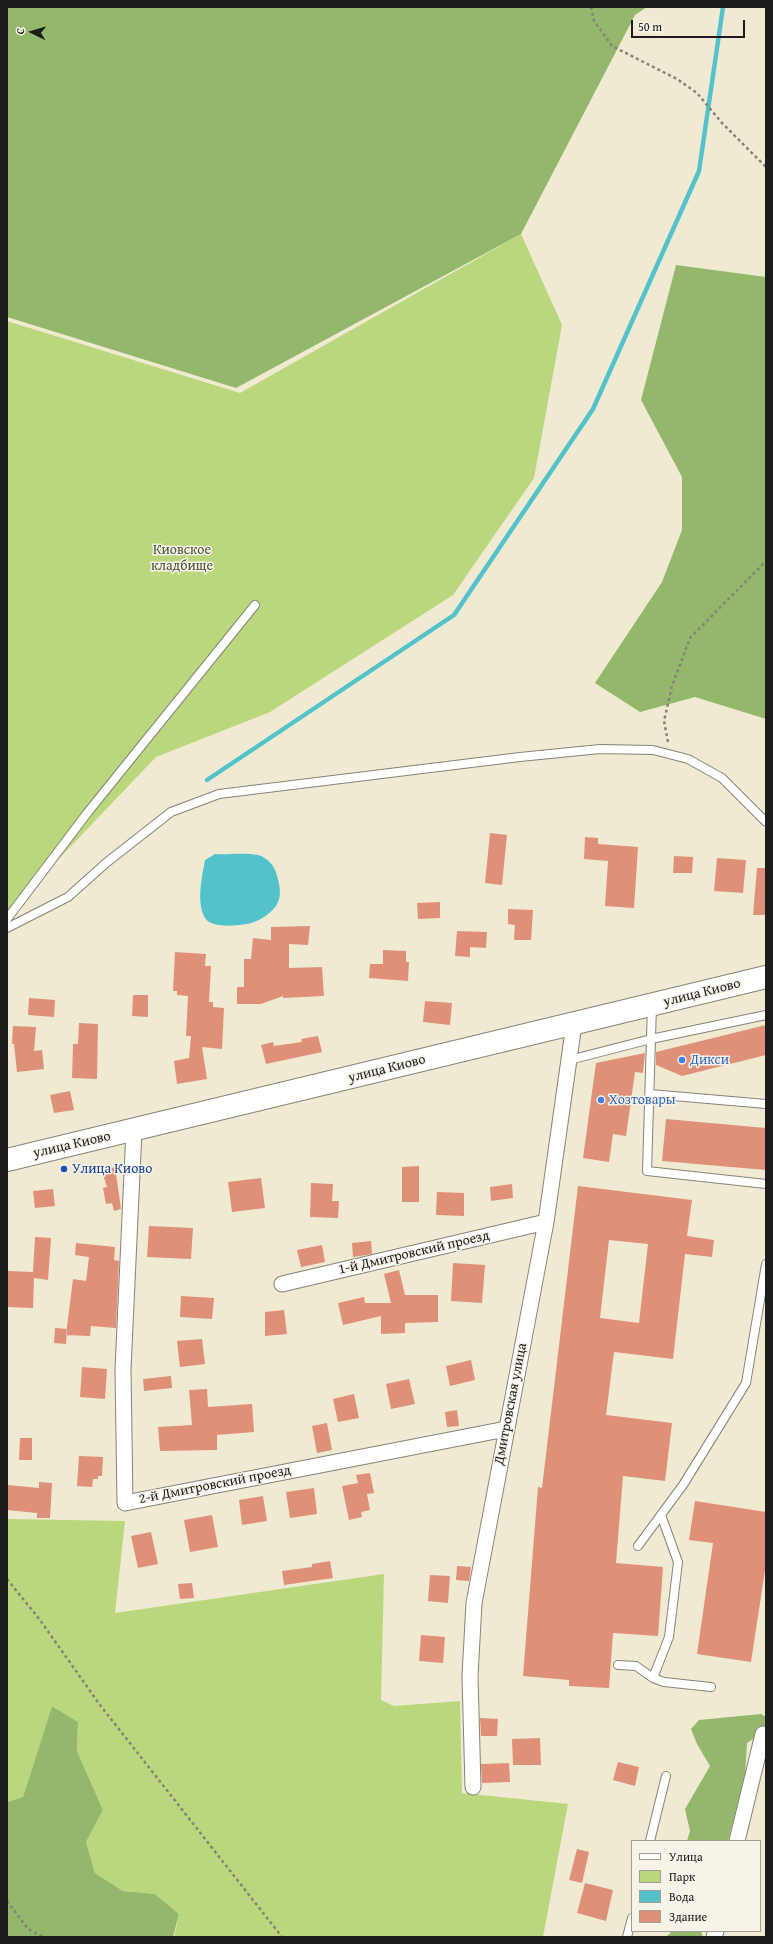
<!DOCTYPE html>
<html>
<head>
<meta charset="utf-8">
<style>
  body { margin:0 }
  #map { position:relative; width:773px; height:1944px; overflow:hidden; background:#f0ead2; font-family:"Gentium Book Plus",serif }
  canvas { display:block }
  .frame { position:absolute; inset:0; border:8px solid #1c1c1c; pointer-events:none }
  .legend { position:absolute; left:631px; top:1840px; width:130px; height:92px; box-sizing:border-box; background:#f7f3e8; border:1px solid #9f9d96; margin:0; padding:5px 7px; list-style:none; font-size:12px; color:#1c1c1c }
  .legend li { display:flex; align-items:center; gap:8px; height:20px }
  .legend b { width:20px; border:1px solid #9f9d96 }
  .north { position:absolute; left:12px; top:12px; width:40px; height:40px; -webkit-text-stroke:3px #f7f3e8; paint-order:stroke; rotate:275deg; font-size:11px; font-weight:700; line-height:16px; text-align:center; color:#1c1c1c }
  .north::after { content:''; display:block; margin:auto; width:14px; height:18px; background:#1c1c1c; clip-path:polygon(50% 0,100% 100%,50% 72%,0 100%) }
  .scale { position:absolute; left:631px; top:20px; width:114px; height:18px; box-sizing:border-box; border:2px solid #1c1c1c; border-top:0; padding-left:5px; font-size:12px; line-height:14px; white-space:nowrap; color:#1c1c1c; -webkit-text-stroke:3px #f7f3e8; paint-order:stroke }
</style>
</head>
<body>
<div id="map">
<canvas width="773" height="1944"></canvas>
<div class="frame"></div>
<ul class="legend">
<li><b style="height:5px;background:#fff"></b>Улица</li>
<li><b style="height:11px;background:#bad77d"></b>Парк</li>
<li><b style="height:11px;background:#54c2cb"></b>Вода</li>
<li><b style="height:11px;background:#de9178"></b>Здание</li>
</ul>
<div class="north">С</div>
<div class="scale">50 m</div>
</div>
<script>
const ctx = document.querySelector('canvas').getContext('2d');
ctx.lineJoin = 'round';
function paint(path, color) { ctx.fillStyle = color; ctx.fill(path, 'evenodd'); }
function trace(path, color, width, dash) { ctx.strokeStyle = color; ctx.lineWidth = width; ctx.lineCap = dash ? 'butt' : 'round'; ctx.setLineDash(dash || []); ctx.stroke(path); }
function label(font, color, halo, rows, align = 'center') {
  ctx.font = font + ' "Gentium Book Plus",serif'; ctx.lineWidth = 3; ctx.setLineDash([]); ctx.textBaseline = 'middle'; ctx.strokeStyle = halo; ctx.fillStyle = color; for (const [text, x, y, turn = 0] of rows) {
    ctx.save(); ctx.translate(x, y); ctx.rotate((+turn || 0) * Math.PI / 180); ctx.textAlign = isNaN(turn) ? turn : align; if (halo) ctx.strokeText(text, 0, 0); ctx.fillText(text, 0, 0); ctx.restore();
  }
}
paint(new Path2D(`
  M 521,234 L 562,325 L 534,478 L 453,595 L 270,712 L 156,757 L 7,913 L 7,321 L 240,393 Z
  M 7,1519 L 125,1521 L 115,1613 L 384,1574 L 381,1700 L 394,1706 L 460,1701 L 462,1793 L 568,1804 L 543,1937 L 174,1937 L 179,1914 L 155,1894 L 123,1891 L 95,1873 L 86,1842 L 103,1810 L 77,1751 L 78,1722 L 52,1706 L 23,1797 L 7,1802 Z`), '#bad77d');
paint(new Path2D(`
  M 7,7 L 647,7 L 635,15 L 521,234 L 236,388 L 7,317 Z
  M 676,265 L 766,277 L 766,719 L 695,697 L 640,712 L 595,683 L 662,582 L 682,530 L 682,477 L 641,400 Z
  M 52,1706 L 78,1722 L 77,1751 L 103,1810 L 86,1842 L 95,1873 L 123,1891 L 155,1894 L 179,1914 L 173,1937 L 7,1937 L 7,1802 L 23,1797 Z
  M 761,1714 L 766,1717 L 766,1739 L 756,1737 L 747,1743 L 745,1775 L 728,1841 L 687,1841 L 690,1831 L 685,1809 L 710,1766 L 697,1744 L 691,1729 L 699,1720 Z
  M 672,1931 L 701,1931 L 703,1937 L 666,1937 Z`), '#93b86c');
paint(new Path2D(`
  M 215,854 C 228,855 244,852 258,855 C 268,858 275,866 277,876 C 280,886 282,897 276,906 C 271,913 262,919 254,922 C 244,926 211,929 205,918 C 196,902 202,877 205,860 Z`), '#54c2cb');
trace(new Path2D(`
  M 207,780 L 454,615 L 593,409 L 699,171 L 723,7`), '#54c2cb', 4.5);
paint(new Path2D(`
  M 490,833 L 507,835 L 502,885 L 485,883 Z
  M 585,837 L 598,838 L 598,844 L 638,847 L 634,908 L 605,906 L 608,861 L 584,859 Z
  M 674,856 L 693,857 L 692,873 L 673,873 Z
  M 717,858 L 746,860 L 743,893 L 714,891 Z
  M 757,868 L 766,868 L 766,915 L 753,915 Z
  M 440,902 L 440,918 L 418,919 L 417,903 Z
  M 508,909 L 533,910 L 531,940 L 514,940 L 515,925 L 508,924 Z
  M 310,926 L 308,945 L 289,944 L 289,968 L 322,967 L 324,996 L 283,998 L 283,996 L 261,1004 L 237,1004 L 237,987 L 244,987 L 244,959 L 251,959 L 253,938 L 271,940 L 271,927 Z
  M 457,931 L 487,932 L 486,948 L 470,947 L 470,957 L 455,956 Z
  M 383,950 L 406,951 L 406,962 L 409,962 L 408,981 L 369,978 L 370,964 L 383,964 Z
  M 175,952 L 206,954 L 205,966 L 211,966 L 209,1002 L 213,1002 L 213,1007 L 224,1008 L 222,1049 L 202,1047 L 207,1079 L 177,1084 L 174,1061 L 189,1058 L 191,1036 L 186,1036 L 188,996 L 177,995 L 177,991 L 173,991 Z
  M 133,995 L 148,995 L 148,1017 L 132,1016 Z
  M 29,998 L 55,1000 L 54,1017 L 28,1015 Z
  M 425,1001 L 452,1003 L 450,1025 L 423,1022 Z
  M 79,1023 L 98,1024 L 97,1079 L 72,1078 L 73,1044 L 78,1044 Z
  M 766,1025 L 766,1055 L 682,1076 L 656,1065 L 656,1052 Z
  M 13,1026 L 36,1027 L 34,1051 L 42,1050 L 44,1069 L 17,1072 L 14,1044 L 12,1044 Z
  M 318,1036 L 322,1052 L 266,1064 L 261,1045 L 273,1042 L 274,1046 L 302,1042 L 301,1039 Z
  M 645,1053 L 643,1073 L 635,1072 L 626,1136 L 613,1134 L 609,1162 L 583,1158 L 596,1063 Z
  M 70,1091 L 74,1110 L 54,1113 L 50,1095 Z
  M 666,1119 L 766,1128 L 766,1170 L 662,1161 Z
  M 419,1166 L 419,1202 L 402,1202 L 402,1167 Z
  M 115,1167 L 121,1209 L 114,1211 L 112,1203 L 106,1204 L 103,1188 L 107,1187 L 102,1171 Z
  M 261,1178 L 265,1208 L 232,1212 L 228,1182 Z
  M 311,1183 L 333,1184 L 332,1201 L 339,1201 L 338,1218 L 310,1217 Z
  M 512,1184 L 513,1198 L 491,1201 L 490,1187 Z
  M 578,1186 L 692,1200 L 687,1236 L 714,1240 L 712,1257 L 685,1254 L 673,1359 L 614,1352 L 606,1415 L 672,1423 L 665,1481 L 623,1476 L 616,1563 L 663,1567 L 658,1636 L 613,1633 L 609,1688 L 569,1686 L 569,1680 L 523,1676 L 538,1487 L 542,1488 ZM 609,1240 L 648,1244 L 639,1323 L 600,1318 Z
  M 53,1189 L 55,1206 L 35,1208 L 33,1191 Z
  M 437,1192 L 464,1193 L 464,1216 L 436,1215 Z
  M 149,1226 L 193,1228 L 191,1259 L 147,1257 Z
  M 35,1237 L 51,1238 L 48,1280 L 34,1278 L 33,1308 L 7,1307 L 8,1271 L 33,1272 Z
  M 371,1241 L 372,1254 L 353,1257 L 352,1243 Z
  M 76,1243 L 115,1247 L 114,1260 L 119,1261 L 116,1328 L 91,1326 L 90,1336 L 66,1335 L 73,1279 L 86,1281 L 89,1257 L 75,1255 Z
  M 322,1245 L 325,1262 L 301,1267 L 297,1250 Z
  M 453,1263 L 485,1265 L 482,1303 L 451,1301 Z
  M 399,1270 L 405,1295 L 438,1295 L 438,1322 L 405,1323 L 405,1333 L 381,1334 L 381,1316 L 343,1325 L 338,1303 L 364,1297 L 365,1303 L 391,1303 L 384,1274 Z
  M 181,1296 L 214,1298 L 212,1319 L 180,1317 Z
  M 284,1310 L 287,1334 L 265,1336 L 265,1312 Z
  M 55,1328 L 67,1329 L 66,1344 L 54,1343 Z
  M 202,1339 L 205,1364 L 180,1367 L 177,1341 Z
  M 471,1360 L 475,1380 L 450,1386 L 446,1366 Z
  M 82,1367 L 107,1369 L 105,1399 L 80,1397 Z
  M 171,1376 L 172,1388 L 144,1391 L 143,1379 Z
  M 409,1379 L 415,1404 L 391,1409 L 386,1384 Z
  M 207,1389 L 208,1407 L 252,1404 L 254,1432 L 217,1435 L 217,1450 L 160,1451 L 158,1427 L 192,1425 L 189,1390 Z
  M 354,1394 L 359,1418 L 338,1422 L 333,1399 Z
  M 457,1410 L 459,1426 L 447,1427 L 445,1412 Z
  M 327,1423 L 332,1450 L 317,1453 L 312,1426 Z
  M 20,1438 L 32,1438 L 32,1460 L 19,1460 Z
  M 79,1456 L 103,1457 L 102,1476 L 98,1476 L 98,1479 L 93,1479 L 92,1487 L 77,1486 Z
  M 370,1473 L 374,1493 L 367,1494 L 370,1510 L 361,1512 L 362,1517 L 349,1520 L 342,1486 L 358,1483 L 356,1475 Z
  M 39,1482 L 52,1483 L 50,1518 L 37,1518 L 37,1513 L 7,1510 L 8,1485 L 39,1488 Z
  M 314,1488 L 317,1514 L 290,1518 L 286,1492 Z
  M 263,1496 L 267,1521 L 242,1525 L 239,1500 Z
  M 695,1501 L 766,1512 L 766,1564 L 751,1662 L 697,1654 L 713,1543 L 689,1540 Z
  M 212,1515 L 218,1547 L 190,1552 L 184,1520 Z
  M 151,1532 L 158,1564 L 138,1568 L 131,1536 Z
  M 330,1561 L 333,1578 L 284,1585 L 282,1571 L 312,1567 L 312,1564 Z
  M 457,1566 L 471,1567 L 469,1581 L 456,1580 Z
  M 430,1575 L 450,1576 L 448,1603 L 428,1601 Z
  M 192,1583 L 194,1598 L 180,1599 L 178,1584 Z
  M 421,1635 L 445,1637 L 443,1663 L 419,1661 Z
  M 480,1718 L 498,1719 L 497,1736 L 481,1736 Z
  M 540,1738 L 541,1765 L 513,1765 L 512,1739 Z
  M 618,1762 L 639,1767 L 635,1786 L 613,1780 Z
  M 509,1763 L 510,1782 L 482,1783 L 481,1764 Z
  M 577,1849 L 589,1852 L 582,1883 L 569,1880 Z
  M 585,1883 L 613,1890 L 606,1921 L 577,1913 Z`), '#de9178');
const lane = new Path2D(`
  M 7,919 L 88,812 L 255,605
  M 7,928 L 68,897 L 106,863 L 171,812 L 219,794 L 520,757 L 600,749 L 653,750 L 688,759 L 722,778 L 766,822
  M 652,1005 L 647,1171 L 766,1184
  M 569,1060 L 651,1039 L 766,1015
  M 650,1094 L 766,1104
  M 638,1546 L 683,1485 L 746,1383 L 766,1264
  M 618,1665 L 636,1666 L 653,1678 L 664,1682 L 711,1687
  M 653,1678 L 669,1637 L 678,1562 L 661,1515
  M 650,1841 L 666,1776
  M 627,1937 L 632,1918`);
const street = new Path2D(`
  M 134,1130 L 123,1369 L 125,1503 L 506,1429
  M 282,1284 L 546,1222
  M 473,1787 L 470,1676 L 474,1603 L 546,1222 L 574,1024
  M 737,1841 L 763,1734
  M 714,1937 L 716,1931`);
const secondary = new Path2D(`
  M 7,1160 L 766,977`);
trace(lane, '#868377', 10);
trace(street, '#868377', 17);
trace(secondary, '#868377', 24);
trace(new Path2D(`
  M 591,7 L 594,21 L 612,46 L 677,79 L 697,93 L 722,123 L 766,167
  M 668,742 L 664,721 L 672,686 L 690,638 L 766,561
  M 7,1579 L 40,1620 L 100,1705 L 282,1937
  M 7,1901 L 28,1929 L 43,1937`), '#868377', 2.5, [3, 3]);
trace(lane, '#fff', 8);
trace(street, '#fff', 15);
trace(secondary, '#fff', 22);
for (const [x, y, r, color] of [
  [682,1060,4,"#3f7fe0"],
  [601,1100,4,"#3f7fe0"],
  [64,1169,4,"#1a4fb4"]
]) { const dot = new Path2D(); dot.arc(x, y, r, 0, 2 * Math.PI); ctx.fillStyle = color; ctx.fill(dot); trace(dot, '#f7f3e8', 1.5); }
label('14px', '#4b5439', '#f7f3e8', [
  ["Киовское",182,550],
  ["кладбище",182,566]
]);
label('14px', '#1c1c1c', '#f7f3e8', [
  ["улица Киово",702,993,-14],
  ["улица Киово",387,1069,-14],
  ["улица Киово",72,1145,-13],
  ["1-й Дмитровский проезд",414,1253,-13],
  ["Дмитровская улица",511,1404,-79],
  ["2-й Дмитровский проезд",215,1485,-11]
]);
label('14px', '#366cbe', '#f7f3e8', [
  ["Дикси",690,1060],
  ["Хозтовары",609,1100]
], 'left');
label('14px', '#164399', '#f7f3e8', [
  ["Улица Киово",72,1169]
], 'left');
</script>
</body>
</html>
